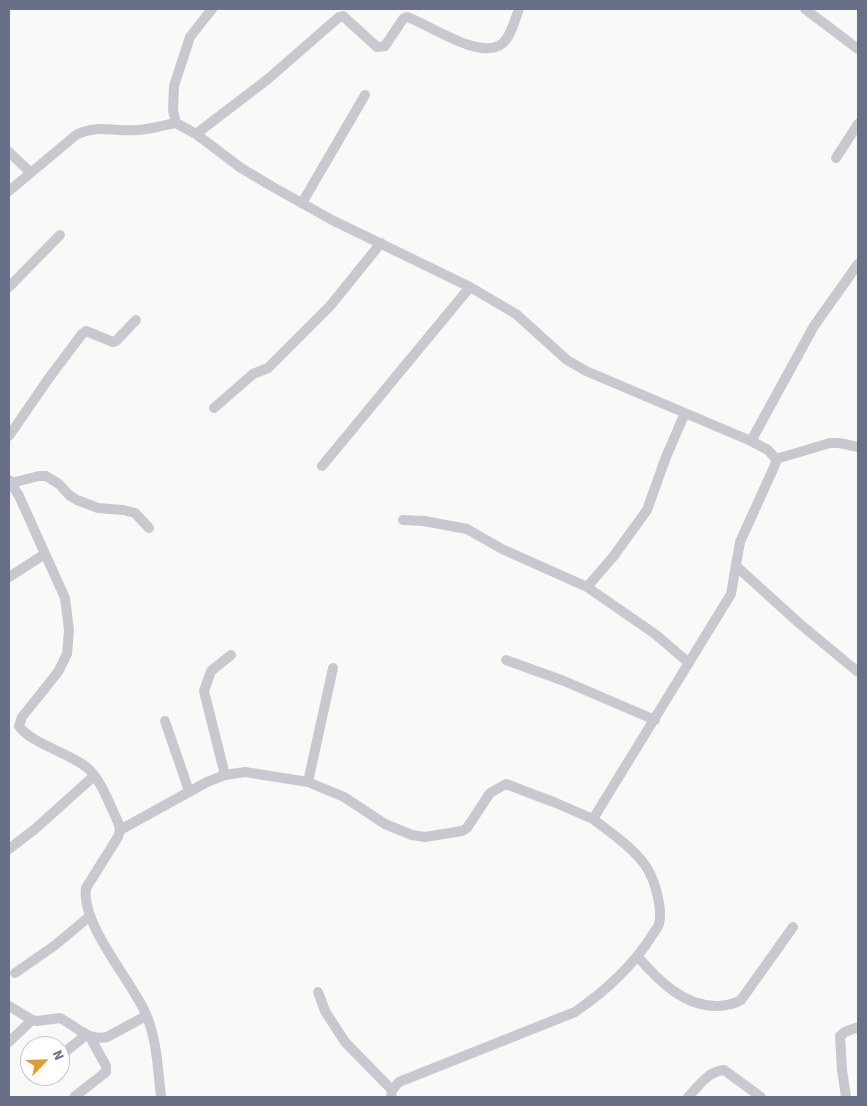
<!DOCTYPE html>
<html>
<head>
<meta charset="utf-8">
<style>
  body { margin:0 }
  #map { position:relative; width:867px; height:1106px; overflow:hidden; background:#f9faf8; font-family:"Source Sans 3",sans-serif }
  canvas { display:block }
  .frame { position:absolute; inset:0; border:10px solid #6a6f88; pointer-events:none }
  .north { position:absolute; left:20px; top:1036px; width:50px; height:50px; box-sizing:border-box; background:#fff; border:1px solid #c3c5cf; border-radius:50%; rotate:66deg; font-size:14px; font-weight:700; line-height:20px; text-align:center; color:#6a6f88 }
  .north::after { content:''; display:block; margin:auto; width:18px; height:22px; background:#e09c32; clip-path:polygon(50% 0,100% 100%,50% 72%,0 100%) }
</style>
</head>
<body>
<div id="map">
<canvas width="867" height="1106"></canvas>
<div class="frame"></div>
<div class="north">N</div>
</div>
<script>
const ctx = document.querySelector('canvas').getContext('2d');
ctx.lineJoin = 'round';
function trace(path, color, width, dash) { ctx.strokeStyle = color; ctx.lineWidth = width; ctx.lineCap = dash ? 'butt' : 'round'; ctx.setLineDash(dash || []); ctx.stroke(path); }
trace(new Path2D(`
  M 805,9 L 858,49
  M 176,123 L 173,110 L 174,86 L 190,37 L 212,9
  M 196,134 L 268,79 L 339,17 L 343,16 L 377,47 L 385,46 L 403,19 L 407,17 C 429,24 481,62 503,43 C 511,36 515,19 519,9
  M 9,152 L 30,172
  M 836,158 L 858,124
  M 9,191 L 76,135 C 98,124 115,132 138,130 C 151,129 164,125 176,123 L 196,134 L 241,168 L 273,187 L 332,220 L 470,287 L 516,314 L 567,360 L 586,371 L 751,441 L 814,326 L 858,264
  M 302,203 L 365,95
  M 9,287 L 60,235
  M 214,408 L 253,374 L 268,368 L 330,306 L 381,243
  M 9,436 L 49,378 L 82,334 L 86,331 L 113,342 L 116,341 L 136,320
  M 776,459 L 830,443 L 839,443 L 858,447
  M 322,466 L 470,287
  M 9,480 L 19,496 L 65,598 L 69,630 L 67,654 L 58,672 L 22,717 L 19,726 C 29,742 68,753 85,766 C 101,778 109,804 118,822 L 120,830 L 118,837 L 86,888 C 81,925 131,980 146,1014 C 157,1040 158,1070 161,1097
  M 11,483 L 39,476 L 46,476 L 59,484 L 69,495 L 77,500 L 98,508 L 123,510 L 135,513 L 149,528
  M 403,520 L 424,521 L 467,529 L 502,549 L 587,587 L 613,557 L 647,510 L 666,457 L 685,413
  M 736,566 L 800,624 L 858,672
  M 9,577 L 45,554
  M 587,587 L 655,634 L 689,663
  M 506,660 L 564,681 L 655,720
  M 165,721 L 189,791
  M 225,775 L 204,691 L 211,671 L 231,655
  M 308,782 L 333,668
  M 120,830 L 207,782 L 225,775 L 245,772 L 308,782 L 344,797 L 385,824 L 412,835 L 425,837 L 462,831 L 467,828 L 490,793 L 506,784 L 556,803 L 593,819
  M 9,849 L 35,829 L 94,776
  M 637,956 C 658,980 684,1007 718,1006 C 727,1005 733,1005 741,1000 L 793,927
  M 15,973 L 54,946 L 90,916
  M 318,992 L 325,1011 L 345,1042 L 392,1090
  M 9,1006 L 32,1020 L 38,1021 L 60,1018 C 76,1026 87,1041 107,1037 L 146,1016
  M 9,1042 L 32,1020
  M 60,1056 L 86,1035
  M 74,1097 L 106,1072 L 106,1066 L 90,1037
  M 391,1097 L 392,1090 L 399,1082 L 575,1012 C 604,992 632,967 651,937 C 653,933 658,928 659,924 C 663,909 655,881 647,868 C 634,848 612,834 593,819 L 731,594 L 740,542 L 775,465 L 776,459 L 768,450 L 751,441
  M 688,1097 C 698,1087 708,1071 724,1070 L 761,1097
  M 846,1097 L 842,1070 L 840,1036 L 845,1032 L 858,1027`), '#c8c9cf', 10);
</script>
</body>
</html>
